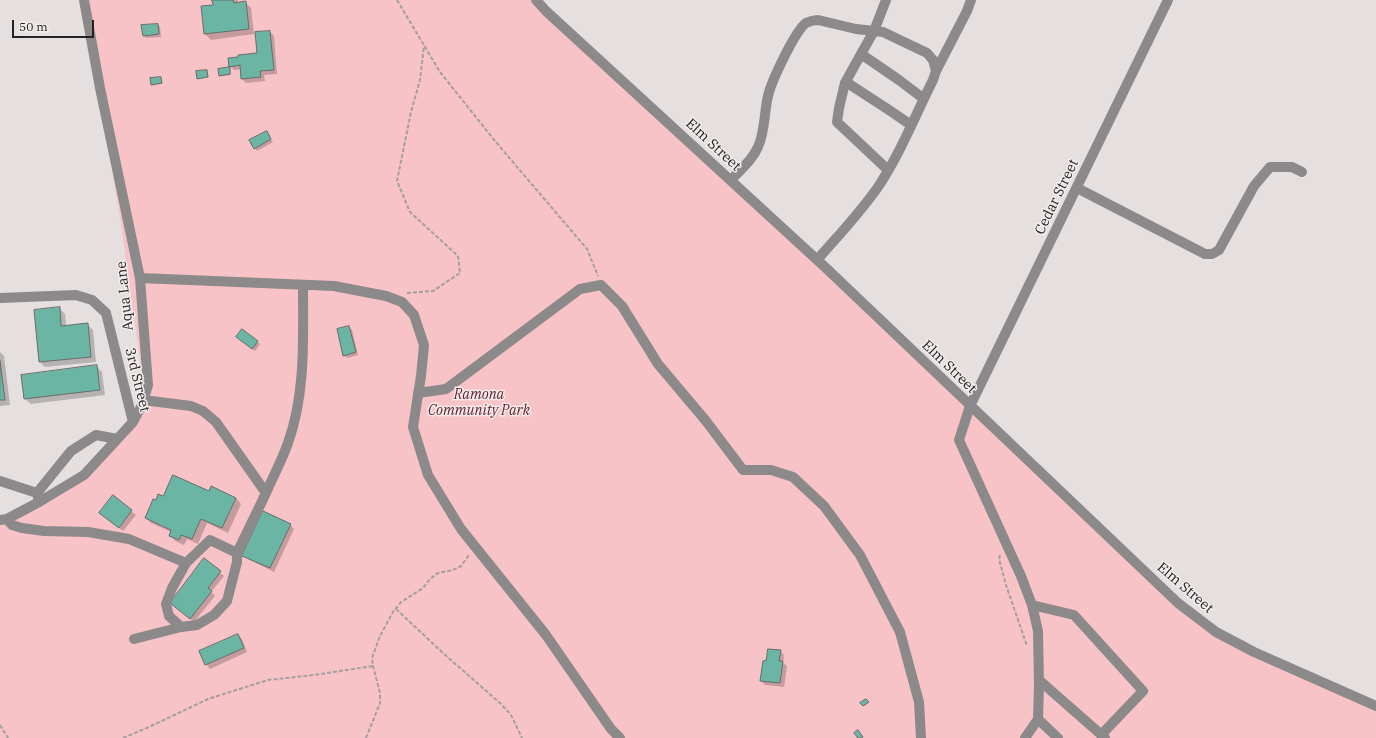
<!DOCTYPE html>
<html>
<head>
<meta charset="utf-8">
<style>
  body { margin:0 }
  #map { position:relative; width:1376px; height:738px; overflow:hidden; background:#e5dfdf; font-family:"IBM Plex Serif",serif }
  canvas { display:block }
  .scale { position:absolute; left:12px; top:20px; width:82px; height:18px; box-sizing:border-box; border:2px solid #242222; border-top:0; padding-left:5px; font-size:12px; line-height:14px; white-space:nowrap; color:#242222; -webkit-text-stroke:3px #f2ecec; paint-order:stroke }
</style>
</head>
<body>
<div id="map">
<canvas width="1376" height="738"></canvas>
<div class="scale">50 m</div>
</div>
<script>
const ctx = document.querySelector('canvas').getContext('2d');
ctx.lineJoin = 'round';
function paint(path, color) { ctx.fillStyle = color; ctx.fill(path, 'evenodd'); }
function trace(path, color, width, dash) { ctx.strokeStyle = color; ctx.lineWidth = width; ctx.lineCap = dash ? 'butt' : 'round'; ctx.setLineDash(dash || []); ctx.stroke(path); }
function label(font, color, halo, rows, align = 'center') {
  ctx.font = font + ' "IBM Plex Serif",serif'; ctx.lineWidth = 3; ctx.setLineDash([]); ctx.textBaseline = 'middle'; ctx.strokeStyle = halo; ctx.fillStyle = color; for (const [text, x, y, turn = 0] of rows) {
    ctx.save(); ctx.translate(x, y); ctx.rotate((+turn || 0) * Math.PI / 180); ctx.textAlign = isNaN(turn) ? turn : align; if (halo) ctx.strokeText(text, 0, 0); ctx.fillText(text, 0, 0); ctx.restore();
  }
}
paint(new Path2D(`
  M 84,0 L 536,0 L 1204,623 L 1376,706 L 1376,738 L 0,738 L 0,521 L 72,483 L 141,407 L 143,381 L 120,217 Z`), '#f7c3c6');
paint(new Path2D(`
  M 213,0 L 238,0 L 238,3 L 245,2 L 251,8 L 254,34 L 211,40 L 205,34 L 202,7 L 214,6 Z
  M 158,25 L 160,27 L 161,37 L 146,38 L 144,36 Z
  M 270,32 L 274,36 L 277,74 L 264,75 L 265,81 L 246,83 L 242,79 L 241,69 L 234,70 L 230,66 L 258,54 Z
  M 230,68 L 231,75 L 221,76 L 220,75 L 219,70 Z
  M 161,78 L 162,84 L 153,85 L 152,84 Z
  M 266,132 L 273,142 L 257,151 L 255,148 Z
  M 59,308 L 65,314 L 66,326 L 87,324 L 93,330 L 96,362 L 45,367 L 40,362 Z
  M 349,327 L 352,330 L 358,355 L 347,358 L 344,355 Z
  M 242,331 L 260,344 L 255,351 L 240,340 Z
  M 0,352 L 4,356 L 10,405 L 0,406 Z
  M 96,366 L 102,372 L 105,395 L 31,404 L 25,399 Z
  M 209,492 L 236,498 L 241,504 L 228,533 L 207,523 L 198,544 L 187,539 L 184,545 L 175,541 L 170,535 L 171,532 L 151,523 L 146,518 L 156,501 L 164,498 Z
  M 113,496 L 136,515 L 123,531 L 105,517 Z
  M 290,525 L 294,529 L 274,572 L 248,559 L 244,555 Z
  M 204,560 L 224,576 L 211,592 L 215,596 L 194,622 L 175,606 Z
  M 238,635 L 242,639 L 247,652 L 210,669 L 206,664 Z
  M 780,651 L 784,655 L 783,663 L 787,666 L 784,687 L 765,685 L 761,681 Z`), '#0003');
const building = new Path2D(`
  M 212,0 L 233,0 L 234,3 L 246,1 L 249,29 L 204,34 L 201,6 L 213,5 Z
  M 158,24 L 159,34 L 143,36 L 141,25 Z
  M 270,31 L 274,70 L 260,71 L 261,77 L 241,79 L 240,65 L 229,67 L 228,58 L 238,57 L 238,55 L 257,53 L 255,32 Z
  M 230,67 L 230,74 L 219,76 L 218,69 Z
  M 207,70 L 208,77 L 197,79 L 196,71 Z
  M 161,77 L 162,83 L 151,85 L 150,78 Z
  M 267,131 L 271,139 L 254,149 L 249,140 Z
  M 60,307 L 61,326 L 88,323 L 91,357 L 39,362 L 34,310 Z
  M 349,326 L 356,352 L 343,356 L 337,329 Z
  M 242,329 L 258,341 L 252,349 L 236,337 Z
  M 0,361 L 5,400 L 0,400 Z
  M 97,365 L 100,390 L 24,399 L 21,375 Z
  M 173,475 L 209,491 L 211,486 L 236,498 L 222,528 L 201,519 L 192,539 L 181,535 L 179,540 L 169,536 L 171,530 L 145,518 L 153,499 L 156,500 L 158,494 L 163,496 Z
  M 113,495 L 132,510 L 119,528 L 99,513 Z
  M 263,511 L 291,524 L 270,568 L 242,556 Z
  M 204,558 L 221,571 L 208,588 L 212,591 L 190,619 L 170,603 Z
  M 238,634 L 244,648 L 205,665 L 199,651 Z
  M 768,649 L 781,650 L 779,661 L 783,661 L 780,683 L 760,681 L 763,661 L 766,660 Z
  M 866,699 L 869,702 L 863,706 L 860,703 Z
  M 858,730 L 863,737 L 861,738 L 858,738 L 854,733 Z`);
paint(building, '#6bb5a5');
trace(building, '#676c6b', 1);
trace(new Path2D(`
  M 397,0 L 440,72 L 495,141 L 587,249 L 598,276
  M 407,293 L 433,291 L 460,273 L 458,256 L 410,212 L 397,181 L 411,112 L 420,80 L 424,46
  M 1000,555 L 999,559 L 1006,585 L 1027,646
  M 396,609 L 443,653 L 501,704 L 511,715 L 522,738
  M 0,725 L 8,738
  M 123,738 L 149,727 L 208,699 L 268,680 L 314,675 L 373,666
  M 366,738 L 380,703 L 380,693 L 373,666 L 372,658 L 380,636 L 393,612 L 401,602 L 423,588 L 430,579 L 438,573 L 453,570 L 461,566 L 469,555`), '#a39f9f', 2, [4, 2]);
trace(new Path2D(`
  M 536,0 L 546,11 L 826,268 L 1178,603 L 1216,632 L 1254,652 L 1376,706
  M 886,0 L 874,31 L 861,54 L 899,80 L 924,99
  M 861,54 L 845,83 L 839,108 L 837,122 L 888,170
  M 936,71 L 967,11 L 971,0
  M 846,82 L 889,110 L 911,125
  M 731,180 C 740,170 752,161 758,147 C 765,132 764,113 768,96 C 771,82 795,31 806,23 C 810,21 814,20 818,20 L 856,29 L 883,32 L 927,53 L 933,60 L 936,71 L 933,80 C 915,116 900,154 878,187 C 860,213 838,236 817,260
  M 1077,188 L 1205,254 L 1212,254 L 1219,250 L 1254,186 L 1270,167 L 1292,167 L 1302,172
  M 140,278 L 334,286 L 386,296 L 402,302 L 414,315 L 424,345 L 421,376 L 413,427 L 428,475 L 461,529 L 546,635 L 611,729 L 620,738
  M 0,298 L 76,295 L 92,300 L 106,313 L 133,422
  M 418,393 L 446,389 L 580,289 L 601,285 L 622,306 L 658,364 L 706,421 L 743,470 L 771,470 L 793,477 L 824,506 L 860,555 L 900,632 L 919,702 L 921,738
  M 143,400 L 191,406 L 203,411 L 216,422 L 266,493 L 237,553 L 210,540 L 186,563 L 172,588 L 166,604 L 169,616 L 181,627 L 197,625 L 214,615 L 227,601 L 237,562 L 237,553
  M 0,481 L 37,493
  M 266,493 C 273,477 282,460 288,443 C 306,393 303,337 303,285
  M 39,502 L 37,493 L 71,451 L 96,435 L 117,439
  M 7,519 L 12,525 L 22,528 L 44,531 L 88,532 L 129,539 L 186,563
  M 0,520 L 7,519 L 39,502 L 84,475 L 133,422 L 142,405 L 148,385 L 140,278 L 100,88 L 84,0
  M 1032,605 L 1074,615 L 1143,691 L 1101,735
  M 134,639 L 181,627
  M 1039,680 L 1105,738
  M 1025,738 L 1038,719
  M 1058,738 L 1038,719 L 1039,685 L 1038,631 L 1032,605 L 1021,576 L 959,440 L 970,406 L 1168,0`), '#8b8989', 10);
label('14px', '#242222', '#f2ecec', [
  ["Elm Street",713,145,43],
  ["Cedar Street",1057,197,-64],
  ["Aqua Lane",125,296,-96],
  ["Elm Street",949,367,44],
  ["3rd Street",137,380,76],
  ["Elm Street",1185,588,41]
]);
label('italic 14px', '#681b28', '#f2ecec', [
  ["Ramona",479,395],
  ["Community Park",479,411]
]);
</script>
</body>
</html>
